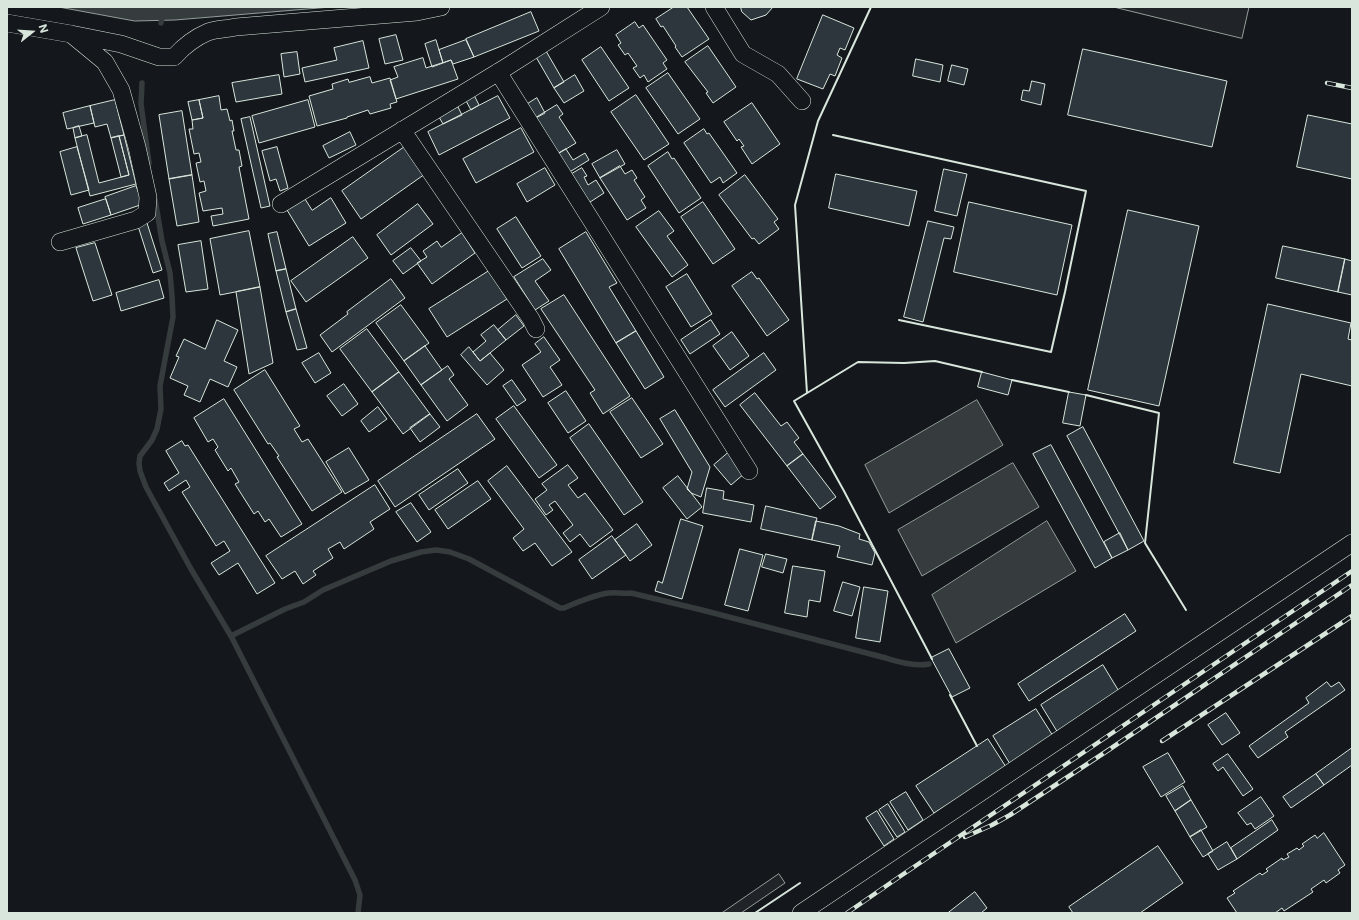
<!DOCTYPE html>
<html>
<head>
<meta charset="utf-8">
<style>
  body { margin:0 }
  #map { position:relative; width:1359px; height:920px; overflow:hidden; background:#14181c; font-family:Inter,sans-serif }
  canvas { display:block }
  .frame { position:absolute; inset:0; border:8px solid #d8e6dc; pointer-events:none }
  .north { position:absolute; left:12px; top:12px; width:40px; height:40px; -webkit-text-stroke:3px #14181c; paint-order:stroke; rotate:73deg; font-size:11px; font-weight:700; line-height:16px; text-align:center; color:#d8e6dc }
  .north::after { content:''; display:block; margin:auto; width:14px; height:18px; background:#d8e6dc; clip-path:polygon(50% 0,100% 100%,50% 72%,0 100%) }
</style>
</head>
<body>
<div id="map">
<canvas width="1359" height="920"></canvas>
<div class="frame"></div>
<div class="north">N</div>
</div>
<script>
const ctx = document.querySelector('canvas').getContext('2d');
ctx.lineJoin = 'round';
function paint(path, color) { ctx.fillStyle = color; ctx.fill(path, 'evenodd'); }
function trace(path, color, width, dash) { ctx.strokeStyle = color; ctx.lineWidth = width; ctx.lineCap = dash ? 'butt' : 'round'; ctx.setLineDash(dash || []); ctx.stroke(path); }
const green = new Path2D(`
  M 1114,7 L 1249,7 L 1242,38 Z
  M 779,874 L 785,883 L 741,913 L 722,913 Z`);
paint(green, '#202428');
trace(green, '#939e99', 1);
const water = new Path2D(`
  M 59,7 L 331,7 L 175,20 L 135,21 Z
  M 977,400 L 1003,445 L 889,513 L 865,465 Z
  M 1013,463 L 1039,507 L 922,576 L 898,530 Z
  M 1047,521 L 1076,571 L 956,643 L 932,595 Z`);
paint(water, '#363b3e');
trace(water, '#939e99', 1);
trace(new Path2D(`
  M 161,23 L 164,7
  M 142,83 L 141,104 L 149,163
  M 155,199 L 162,241 L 170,273 L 172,296 L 173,317 L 160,386 L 161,409 L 157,429 L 152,440 L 140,456 L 139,463 L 140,471 L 146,487 L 191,569 L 231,636 L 355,880 L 360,895 L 358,913
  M 231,636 L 285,609 L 304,602 L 323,590 L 391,561 L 421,552 L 436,550 L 450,552 L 469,559 L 560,608 L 564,608 C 578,602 593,595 609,593 C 616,592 623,594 631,593 L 702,610 L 882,657 C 897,661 913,667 929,664`), '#363b3e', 5.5);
const building = new Path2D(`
  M 674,7 L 687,7 L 709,39 L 682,57 L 675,47 L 676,46 L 663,26 L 661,27 L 656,19 Z
  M 741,7 L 773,7 L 766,15 L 751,20 L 742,12 Z
  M 531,12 L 539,31 L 474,57 L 466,39 Z
  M 823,15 L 854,28 L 845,50 L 840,48 L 837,55 L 842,58 L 835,76 L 830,74 L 823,89 L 797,79 Z
  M 635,22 L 639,28 L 643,25 L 667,60 L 663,63 L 667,69 L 648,82 L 644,75 L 640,78 L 633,68 L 637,66 L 628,53 L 625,55 L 618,45 L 621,43 L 616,35 Z
  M 396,35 L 403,60 L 385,64 L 379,39 Z
  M 436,40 L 443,63 L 432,67 L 425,44 Z
  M 466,40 L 474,57 L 453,64 L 451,60 L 443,63 L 439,50 Z
  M 363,41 L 369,68 L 305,82 L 302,68 L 337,60 L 334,48 Z
  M 708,46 L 736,87 L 713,103 L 706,93 L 708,92 L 685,62 Z
  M 601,47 L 629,88 L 609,101 L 582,60 Z
  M 1083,49 L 1227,81 L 1212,147 L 1068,115 Z
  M 546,51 L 564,82 L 554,88 L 536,57 Z
  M 297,52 L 300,74 L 284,77 L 281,54 Z
  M 423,58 L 426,68 L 451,60 L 458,79 L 396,99 L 390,80 L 398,77 L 394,67 Z
  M 916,59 L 943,65 L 940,82 L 913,76 Z
  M 952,65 L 968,69 L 964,85 L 948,81 Z
  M 668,73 L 700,119 L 678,134 L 646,88 Z
  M 279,75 L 282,94 L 236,102 L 232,83 Z
  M 575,75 L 584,91 L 564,103 L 554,88 Z
  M 370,77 L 372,83 L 390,78 L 397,102 L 390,104 L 391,108 L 370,114 L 368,110 L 347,117 L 347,118 L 317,126 L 309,96 L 333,89 L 332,84 L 348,79 L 349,82 Z
  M 1032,81 L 1045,84 L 1041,105 L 1021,100 L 1023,90 L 1029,91 Z
  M 474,95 L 479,105 L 471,110 L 465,99 Z
  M 636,95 L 669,144 L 644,160 L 611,112 Z
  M 219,96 L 221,110 L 227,109 L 230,121 L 232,120 L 234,131 L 232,131 L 236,150 L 239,150 L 242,166 L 239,167 L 249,219 L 213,226 L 211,216 L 223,214 L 222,208 L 203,211 L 199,193 L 206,191 L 204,181 L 200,182 L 196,163 L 201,162 L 199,153 L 194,154 L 189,129 L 193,129 L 192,120 L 203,118 L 199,100 Z
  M 498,96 L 510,118 L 439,155 L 428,132 Z
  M 537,98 L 545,113 L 534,119 L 526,105 Z
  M 115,100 L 124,135 L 111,138 L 107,124 L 95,127 L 90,106 Z
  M 199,100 L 203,118 L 192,120 L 188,102 Z
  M 308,100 L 315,127 L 259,143 L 252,116 Z
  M 752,103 L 780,144 L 752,164 L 741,147 L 744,146 L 739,139 L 737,141 L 724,122 Z
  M 557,105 L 563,114 L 559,117 L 576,143 L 556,155 L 534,119 Z
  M 90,106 L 94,123 L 67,129 L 63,113 Z
  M 458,107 L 462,115 L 443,124 L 439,117 Z
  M 182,111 L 192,175 L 169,179 L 159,115 Z
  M 1308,115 L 1352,124 L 1352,179 L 1297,167 Z
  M 250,117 L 270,206 L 261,208 L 241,119 Z
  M 79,126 L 82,136 L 75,138 L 73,128 Z
  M 521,128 L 534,152 L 476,183 L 463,159 Z
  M 704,129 L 707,134 L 709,133 L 737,173 L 723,183 L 720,177 L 711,183 L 684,143 Z
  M 350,132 L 356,145 L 329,158 L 323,146 Z
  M 87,135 L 99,183 L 129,175 L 119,136 L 124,135 L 136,184 L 90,196 L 75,138 Z
  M 119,136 L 129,175 L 121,177 L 111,138 Z
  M 406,146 L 425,174 L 361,219 L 342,191 Z
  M 77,147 L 89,190 L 71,195 L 60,152 Z
  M 277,147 L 288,188 L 280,191 L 276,179 L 270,181 L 262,151 Z
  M 566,149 L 573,160 L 585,153 L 589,160 L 568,173 L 556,155 Z
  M 617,150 L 625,164 L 600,178 L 592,164 Z
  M 668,152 L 672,159 L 674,158 L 701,198 L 679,213 L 648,166 Z
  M 620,166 L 625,174 L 632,170 L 637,178 L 634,180 L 645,197 L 641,200 L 646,208 L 627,220 L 600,178 Z
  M 545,168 L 555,185 L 527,202 L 517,184 Z
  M 582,168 L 587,176 L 584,177 L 588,185 L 596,180 L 604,193 L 587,204 L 570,175 Z
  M 944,169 L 967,174 L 957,216 L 935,211 Z
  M 836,174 L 917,191 L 909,226 L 829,208 Z
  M 192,175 L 199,222 L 177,226 L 169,179 Z
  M 745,175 L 778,219 L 774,222 L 779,229 L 759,244 L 754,238 L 752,239 L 719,195 Z
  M 136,186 L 143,204 L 111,215 L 105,197 Z
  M 331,198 L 346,223 L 309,246 L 287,210 L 305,199 L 312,210 Z
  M 106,199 L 111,215 L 83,224 L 78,208 Z
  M 703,202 L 735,249 L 713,264 L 681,217 Z
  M 969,202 L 1072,225 L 1057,295 L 954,272 Z
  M 418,204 L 433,224 L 391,255 L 377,235 Z
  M 1128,210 L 1199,226 L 1159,406 L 1088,390 Z
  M 659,211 L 674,231 L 667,236 L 688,265 L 672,277 L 636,227 Z
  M 516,217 L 541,256 L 522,268 L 497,229 Z
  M 928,221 L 954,227 L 951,239 L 944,238 L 923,322 L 904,317 Z
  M 147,223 L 162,270 L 153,273 L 138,226 Z
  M 249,231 L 260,287 L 220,295 L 210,239 Z
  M 277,232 L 286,269 L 276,271 L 268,234 Z
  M 586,232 L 617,283 L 609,287 L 636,331 L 616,343 L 559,249 Z
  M 462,233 L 475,253 L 432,284 L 417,263 L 427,257 L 423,251 L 437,241 L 441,247 Z
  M 353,237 L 368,258 L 306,302 L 291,281 Z
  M 201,241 L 208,289 L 186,292 L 178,245 Z
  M 95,243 L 112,295 L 93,301 L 76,248 Z
  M 1283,246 L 1345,259 L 1338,292 L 1276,278 Z
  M 411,248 L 421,261 L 403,274 L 393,261 Z
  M 543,259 L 551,270 L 535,281 L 549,301 L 535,310 L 514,277 Z
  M 1345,259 L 1352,261 L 1352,295 L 1338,292 Z
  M 286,269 L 296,309 L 286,312 L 276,271 Z
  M 489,271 L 507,299 L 447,337 L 429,309 Z
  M 752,272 L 757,279 L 759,278 L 789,320 L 767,336 L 732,286 Z
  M 687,274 L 712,314 L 691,327 L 666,287 Z
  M 391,279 L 405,298 L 332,352 L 320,335 L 348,314 L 347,312 Z
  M 159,280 L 164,298 L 121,311 L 116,293 Z
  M 260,287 L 273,363 L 249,374 L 236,292 Z
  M 564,295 L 630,396 L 603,414 L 590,393 L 595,390 L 541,309 Z
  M 1268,304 L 1351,323 L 1348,339 L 1352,340 L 1352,386 L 1301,374 L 1280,473 L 1234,463 Z
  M 401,305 L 429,343 L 404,361 L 376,323 Z
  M 296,309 L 307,348 L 297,350 L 286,312 Z
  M 516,315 L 524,326 L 506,340 L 498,330 Z
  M 217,320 L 238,330 L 224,361 L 237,367 L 228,387 L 210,379 L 200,402 L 184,395 L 188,386 L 170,378 L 179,357 L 176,356 L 184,339 L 205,349 Z
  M 711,320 L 720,334 L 690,354 L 681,340 Z
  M 494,325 L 506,340 L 480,361 L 473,352 L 486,341 L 481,335 Z
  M 367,329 L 399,372 L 372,392 L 340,349 Z
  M 636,331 L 664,377 L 645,389 L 616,343 Z
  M 732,332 L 749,356 L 730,370 L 713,346 Z
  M 544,337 L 560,360 L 550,367 L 562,385 L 543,397 L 522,365 L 541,352 L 535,344 Z
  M 425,346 L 442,370 L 421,385 L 404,361 Z
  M 469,347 L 480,361 L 490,353 L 504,370 L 487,385 L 461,355 Z
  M 319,353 L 331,373 L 315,383 L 302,363 Z
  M 764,353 L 776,370 L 725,407 L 713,390 Z
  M 448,366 L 454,375 L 449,379 L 468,405 L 447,421 L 421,385 Z
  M 265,370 L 300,426 L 294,429 L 302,442 L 308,439 L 342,492 L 312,511 L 277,457 L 279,456 L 270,443 L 268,444 L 234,390 Z
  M 399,372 L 430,414 L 403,434 L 372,392 Z
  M 982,372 L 1012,380 L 1008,395 L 978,387 Z
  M 512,380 L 526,400 L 517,406 L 503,386 Z
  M 344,384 L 358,404 L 342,416 L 327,396 Z
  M 566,391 L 586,421 L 568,433 L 548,403 Z
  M 1069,392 L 1086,395 L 1080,426 L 1063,423 Z
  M 755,393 L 781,426 L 787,422 L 799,438 L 794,442 L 803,454 L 787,466 L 740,405 Z
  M 632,398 L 663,444 L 641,458 L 610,412 Z
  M 224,399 L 302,524 L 281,537 L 269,519 L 265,522 L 258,511 L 254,514 L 235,484 L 239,482 L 231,468 L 228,471 L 215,450 L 218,447 L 213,439 L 208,442 L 194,418 Z
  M 514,406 L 557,465 L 539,478 L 496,419 Z
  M 378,407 L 387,419 L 369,432 L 361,421 Z
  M 675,410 L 710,467 L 701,497 L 691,493 L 687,489 L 692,472 L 660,419 Z
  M 430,414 L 440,427 L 420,442 L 410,428 Z
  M 477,414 L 495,439 L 395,507 L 378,481 Z
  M 589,424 L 643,502 L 624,515 L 570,438 Z
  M 1083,427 L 1144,541 L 1128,550 L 1067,436 Z
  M 182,441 L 185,446 L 188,445 L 275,583 L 257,594 L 238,563 L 219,575 L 211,563 L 230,551 L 224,541 L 216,546 L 182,492 L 190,487 L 186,480 L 169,491 L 164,483 L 179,473 L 166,451 Z
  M 1051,445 L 1112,558 L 1095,568 L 1033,454 Z
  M 349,448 L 369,480 L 345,494 L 326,462 Z
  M 728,453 L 745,473 L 731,485 L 714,465 Z
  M 803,454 L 836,497 L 820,509 L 787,466 Z
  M 568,465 L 578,478 L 568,485 L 578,498 L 585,493 L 613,530 L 590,547 L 580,534 L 570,542 L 563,533 L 573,525 L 555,501 L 549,505 L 553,510 L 546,515 L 535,499 L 547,490 L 542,484 Z
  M 507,466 L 572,552 L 552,566 L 535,543 L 523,551 L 513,538 L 524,529 L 488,481 Z
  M 458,469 L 468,483 L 429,510 L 419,495 Z
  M 678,476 L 702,507 L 687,519 L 663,488 Z
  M 478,481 L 491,499 L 448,529 L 435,510 Z
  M 375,485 L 390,509 L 370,522 L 374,529 L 344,549 L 340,542 L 328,549 L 333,558 L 313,571 L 316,575 L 303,584 L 295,571 L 282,579 L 266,556 Z
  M 707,488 L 724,491 L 723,499 L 754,505 L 751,522 L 703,513 Z
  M 411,503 L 431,532 L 417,542 L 396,512 Z
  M 766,506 L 817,518 L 812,540 L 761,529 Z
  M 681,519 L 703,526 L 682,599 L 655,591 L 658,581 L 662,583 Z
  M 816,521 L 839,526 L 860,534 L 859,539 L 869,542 L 875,553 L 872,565 L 837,557 L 840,546 L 812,540 Z
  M 637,524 L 652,545 L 630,561 L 615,540 Z
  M 1120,533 L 1128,550 L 1112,558 L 1104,542 Z
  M 612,536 L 626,555 L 592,579 L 579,560 Z
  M 740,549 L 763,555 L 748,611 L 725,605 Z
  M 766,554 L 787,559 L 783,573 L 762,567 Z
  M 793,566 L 825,571 L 820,602 L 809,600 L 807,617 L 785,613 Z
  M 843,582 L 860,587 L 852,616 L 834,611 Z
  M 864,587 L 888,591 L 880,642 L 856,638 Z
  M 1125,614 L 1136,631 L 1029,701 L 1018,684 Z
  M 949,649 L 970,688 L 952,697 L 931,658 Z
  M 1103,665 L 1120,693 L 1058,733 L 1041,705 Z
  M 1327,682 L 1331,687 L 1339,682 L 1345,690 L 1285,732 L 1288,737 L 1258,758 L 1249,746 L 1309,703 L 1306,698 Z
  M 1036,709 L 1053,736 L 1010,764 L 993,736 Z
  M 1226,713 L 1240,733 L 1222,745 L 1208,725 Z
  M 988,739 L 1006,767 L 934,813 L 916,786 Z
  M 1352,748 L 1352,765 L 1324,785 L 1316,774 Z
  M 1168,753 L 1185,782 L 1161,797 L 1143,767 Z
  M 1228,754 L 1253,789 L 1243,796 L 1223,767 L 1218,771 L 1213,764 Z
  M 1316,774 L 1324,785 L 1291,808 L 1283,797 Z
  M 1183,786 L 1191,800 L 1175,811 L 1166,796 Z
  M 906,792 L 923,820 L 908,830 L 890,802 Z
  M 1261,797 L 1274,816 L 1255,829 L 1251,823 L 1247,825 L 1238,813 Z
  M 1191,800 L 1207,827 L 1190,837 L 1175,811 Z
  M 888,804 L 905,832 L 897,837 L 879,810 Z
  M 877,811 L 894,839 L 884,846 L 866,818 Z
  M 1272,820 L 1278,830 L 1237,859 L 1231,848 Z
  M 1201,830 L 1213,851 L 1203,857 L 1190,837 Z
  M 1324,833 L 1345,865 L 1338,870 L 1340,873 L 1326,883 L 1324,880 L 1311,889 L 1313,892 L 1284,911 L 1282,908 L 1275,913 L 1237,913 L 1227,898 L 1235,893 L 1233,891 L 1260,873 L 1262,875 L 1268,871 L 1266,869 L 1282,858 L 1283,860 L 1289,857 L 1287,854 L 1297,848 L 1299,850 L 1304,846 L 1302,844 L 1315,835 L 1317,838 Z
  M 1227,842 L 1237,859 L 1218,870 L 1208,854 Z
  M 1158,846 L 1183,883 L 1140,913 L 1073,913 L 1069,907 Z
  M 975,892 L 987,908 L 981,913 L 948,913 Z`);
paint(building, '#2c363c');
trace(building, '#d8e6dc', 1);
const street = new Path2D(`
  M 714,7 L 743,54 L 778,74 L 802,101
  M 7,23 L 71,34 L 105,62 L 121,90 L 137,147 L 148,197 L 147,213 L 136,220 L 60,242
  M 71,34 L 121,44 L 159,57 L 174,57 C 183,47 196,37 208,32 C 216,29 227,29 236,27 L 417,12 L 441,7
  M 498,72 L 749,471
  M 402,130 L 531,319 L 536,329
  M 281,204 L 505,68 L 601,7
  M 801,913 L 1352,543`);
trace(street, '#d8e6dc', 18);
trace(street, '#14181c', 17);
const rail = new Path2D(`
  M 1327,83 L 1352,88
  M 1162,741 L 1352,616
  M 965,837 L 992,825 L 1010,815 L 1110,749 L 1352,585
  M 847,913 L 902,875 L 1352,571`);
trace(rail, '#d8e6dc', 4.5);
trace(rail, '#14181c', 3, [9]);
trace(new Path2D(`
  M 833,135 L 1086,191 L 1065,292 L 1051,352 L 899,320
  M 1012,380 L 1069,392
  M 807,393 L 795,205 L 818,121 L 871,7
  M 1086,395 L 1159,413 L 1145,543 L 1186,610
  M 932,659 L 844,491 L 794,401 L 858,362 L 904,363 L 935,361 L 982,372
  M 950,695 L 977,746
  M 755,913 L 800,883`), '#d8e6dc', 2);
</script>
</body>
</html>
